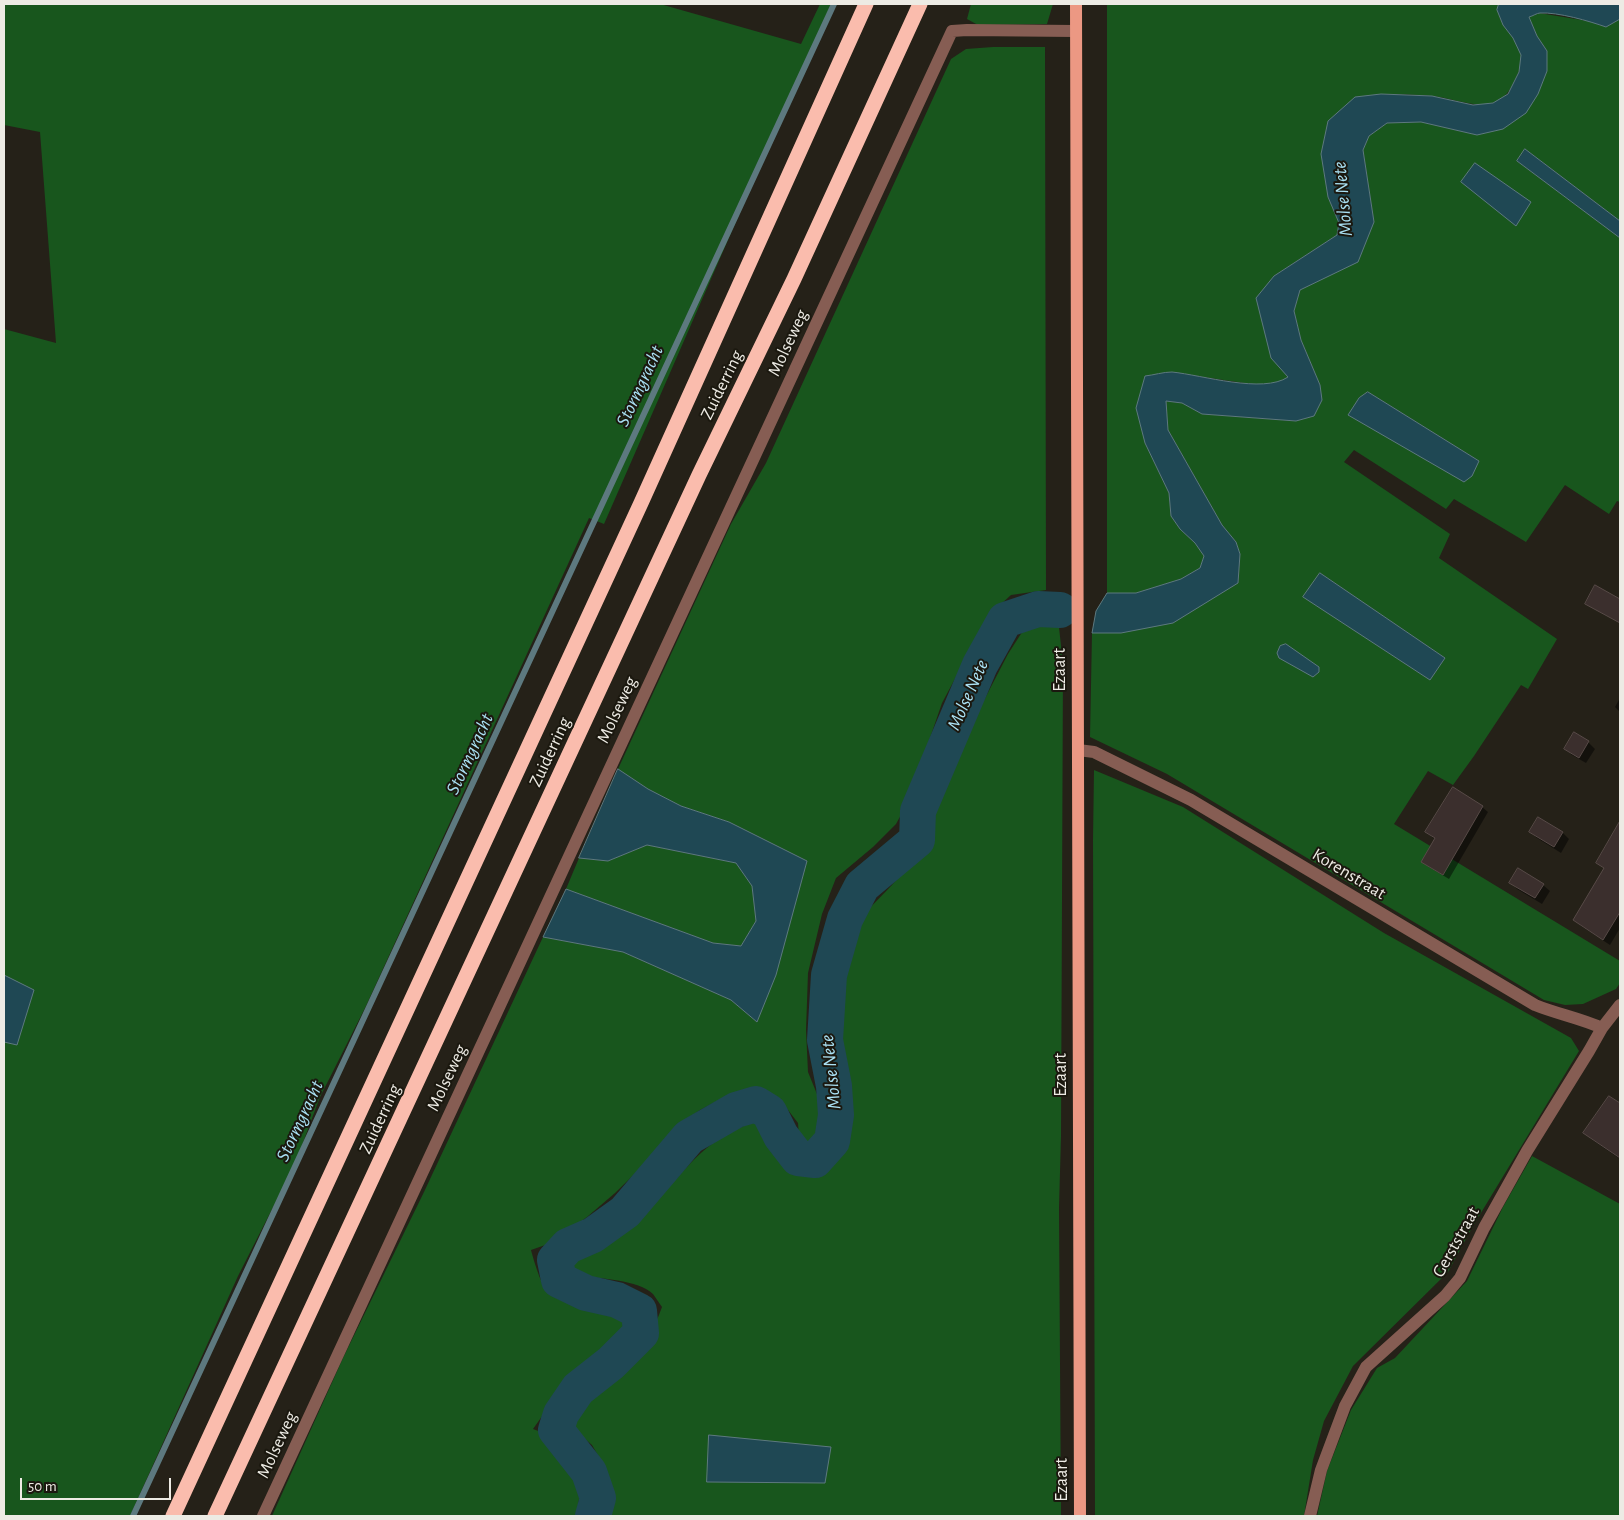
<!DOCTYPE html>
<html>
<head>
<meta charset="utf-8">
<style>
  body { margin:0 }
  #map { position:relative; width:1624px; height:1520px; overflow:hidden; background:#252118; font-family:"Alegreya Sans",sans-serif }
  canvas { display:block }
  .frame { position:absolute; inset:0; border:5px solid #edebe4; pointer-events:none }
  .scale { position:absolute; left:20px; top:1478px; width:151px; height:22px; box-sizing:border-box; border:2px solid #edebe4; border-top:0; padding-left:6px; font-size:15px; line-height:18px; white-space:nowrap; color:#edebe4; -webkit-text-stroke:4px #1b180f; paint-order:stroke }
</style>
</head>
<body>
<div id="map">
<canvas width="1624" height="1520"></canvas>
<div class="frame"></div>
<div class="scale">50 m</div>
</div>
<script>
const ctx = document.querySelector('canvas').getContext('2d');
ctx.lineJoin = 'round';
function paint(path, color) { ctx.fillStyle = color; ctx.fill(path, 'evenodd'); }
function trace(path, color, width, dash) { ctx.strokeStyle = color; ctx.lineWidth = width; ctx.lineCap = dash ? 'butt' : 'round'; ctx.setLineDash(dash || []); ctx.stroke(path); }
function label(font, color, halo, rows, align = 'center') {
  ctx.font = font + ' "Alegreya Sans",sans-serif'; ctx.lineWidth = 4; ctx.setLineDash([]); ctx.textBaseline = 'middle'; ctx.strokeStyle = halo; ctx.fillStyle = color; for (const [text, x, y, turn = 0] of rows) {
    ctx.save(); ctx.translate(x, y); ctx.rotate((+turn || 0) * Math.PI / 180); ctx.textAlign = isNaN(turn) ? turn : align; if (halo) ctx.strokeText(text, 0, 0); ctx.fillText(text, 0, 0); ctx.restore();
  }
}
paint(new Path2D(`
  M 4,4 L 660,4 L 801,44 L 820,4 L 831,4 L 604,524 L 589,518 L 366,1006 L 320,1097 L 295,1164 L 238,1276 L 130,1516 L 4,1516 L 4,329 L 56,343 L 40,132 L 4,125 Z
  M 971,4 L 1053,4 L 1047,24 L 978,25 L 967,19 Z
  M 1107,4 L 1499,4 C 1494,24 1518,36 1521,55 C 1523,65 1517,76 1513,84 C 1495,120 1460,98 1431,96 C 1414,94 1398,95 1381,94 L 1328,197 L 1339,223 L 1337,235 L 1274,276 L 1288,377 L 1280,383 L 1258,385 L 1169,372 L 1145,443 L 1169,493 L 1171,516 L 1180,529 L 1195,543 L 1204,556 L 1200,568 L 1181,579 L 1136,593 L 1107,593 Z
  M 1539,13 L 1588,21 L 1606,27 L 1620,19 L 1620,221 L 1525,149 L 1517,161 L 1620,238 L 1620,502 L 1617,501 L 1609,514 L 1565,485 L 1526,542 L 1454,499 L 1446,509 L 1354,450 L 1344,462 L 1450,534 L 1439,558 L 1557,639 L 1528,689 L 1521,685 L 1474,756 L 1453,785 L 1428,771 L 1394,824 L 1620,961 L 1620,983 L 1616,989 L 1583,1004 L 1565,1005 L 1544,1000 L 1167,774 L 1090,737 L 1092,633 L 1121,633 L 1238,583 L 1240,554 L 1236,542 L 1222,525 L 1168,430 L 1166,401 L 1182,403 L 1202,414 L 1295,421 L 1313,416 L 1320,385 L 1301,340 L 1294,311 L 1300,290 L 1323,278 L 1374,222 L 1363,150 L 1369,136 L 1387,123 L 1421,122 L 1477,135 L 1547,51 L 1537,36 L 1529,17 ZM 1368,392 L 1479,461 L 1349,416 L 1359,398 ZM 1320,573 L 1445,658 L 1430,680 L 1304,597 Z
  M 993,47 L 1045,47 L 1046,590 L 1011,595 L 989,615 L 942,703 L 908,802 L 896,824 L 873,847 L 836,878 L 822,914 L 808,973 L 806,1030 L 808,1072 L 819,1099 L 819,1128 L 814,1142 L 810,1146 L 799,1137 L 798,1123 L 778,1097 L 764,1093 L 744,1094 L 719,1100 L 700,1110 L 676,1127 L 655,1154 L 615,1193 L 587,1217 L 551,1243 L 531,1250 C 534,1261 541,1286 549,1293 C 558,1302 591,1310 604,1312 C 614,1314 621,1314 628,1322 L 619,1336 L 599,1355 L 574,1371 L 533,1429 L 541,1432 L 578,1472 L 580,1494 L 576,1516 L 272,1516 L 343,1358 L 424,1192 L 543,937 L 623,952 L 731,1000 L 757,1022 L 807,861 L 729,822 L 681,806 L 648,789 L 618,769 L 731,524 L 766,463 L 951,59 L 966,49 Z
  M 1043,617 L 1058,618 L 1063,664 L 1061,1136 L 1059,1208 L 1061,1516 L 603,1516 L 609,1488 L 603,1464 L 592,1445 L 575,1430 L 571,1417 C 583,1397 601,1387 618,1371 C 636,1353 654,1331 662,1307 C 659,1303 656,1298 653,1294 C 639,1280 598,1278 580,1276 L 571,1264 L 571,1255 L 576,1250 L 590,1247 L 617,1230 L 644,1205 L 673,1171 L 677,1178 C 702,1150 721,1132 758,1121 L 790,1163 L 813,1170 L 827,1163 L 836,1155 L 842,1139 L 848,1092 L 839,1069 L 837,1024 L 845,968 L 861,917 L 891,886 L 924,849 L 939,803 L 968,731 L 1008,654 L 1026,626 Z
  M 1094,770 L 1183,807 L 1384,933 L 1571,1038 L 1579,1051 L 1473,1226 L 1448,1272 L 1353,1366 L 1324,1421 L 1313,1460 L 1304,1516 L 1095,1516 L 1093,840 Z
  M 647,845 L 736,863 L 752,886 L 756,921 L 741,946 L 713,943 L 566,889 L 579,858 L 608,861 Z
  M 1532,1156 L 1620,1204 L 1620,1516 L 1317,1516 L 1327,1471 L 1351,1410 L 1377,1368 L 1395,1358 L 1467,1281 L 1503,1207 Z`), '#18561d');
const water = new Path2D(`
  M 1499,4 L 1620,4 L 1620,19 L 1606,27 C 1589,21 1558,12 1540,13 C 1537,13 1533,16 1529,17 L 1537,36 L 1547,51 L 1547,71 L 1538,94 L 1526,113 L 1503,129 L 1477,135 L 1421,122 L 1387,123 L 1369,136 L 1363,150 L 1374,222 L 1358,262 L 1300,290 L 1294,311 L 1301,340 L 1320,385 L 1322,400 L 1314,416 L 1296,421 L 1202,414 L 1182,403 L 1166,401 L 1168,430 L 1222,525 L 1236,542 L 1240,554 L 1238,583 L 1173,623 L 1121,633 L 1092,633 L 1096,611 L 1107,593 L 1136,593 L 1181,579 L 1200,568 L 1204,556 L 1195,543 L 1180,529 L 1171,516 L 1169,493 L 1145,443 L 1136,408 L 1145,376 C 1154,375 1163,372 1172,372 C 1202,375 1263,394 1288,377 L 1271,358 L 1256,298 L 1274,276 L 1337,235 L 1339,223 L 1328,197 L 1321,154 L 1328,121 L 1355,97 L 1381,94 L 1432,96 L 1473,105 L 1493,103 L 1508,94 L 1519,72 L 1521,55 L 1513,38 L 1503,25 L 1497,10 Z
  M 1525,149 L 1620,221 L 1620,238 L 1517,161 Z
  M 1475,163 L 1531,202 L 1516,226 L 1461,182 Z
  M 1368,392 L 1479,461 L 1472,476 L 1464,482 L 1348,415 L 1359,398 Z
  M 1320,573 L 1445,658 L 1430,680 L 1303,597 Z
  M 1286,644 L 1319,667 L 1319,672 L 1313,677 L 1279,658 L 1277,653 L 1280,646 Z
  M 618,769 L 648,789 L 681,806 L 729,822 L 807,861 L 776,975 L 757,1022 L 731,1000 L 623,952 L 543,937 L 566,889 L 713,943 L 741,946 L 756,921 L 752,886 L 736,863 L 647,845 L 608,861 L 579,858 Z
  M 4,975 L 34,990 L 17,1045 L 4,1042 Z
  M 709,1435 L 831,1447 L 825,1483 L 707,1482 Z`);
paint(water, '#1f4854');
trace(water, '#5d797f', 1);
paint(new Path2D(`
  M 1620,698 L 1620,712 L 1615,707 Z
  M 1575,734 L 1588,742 L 1595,749 L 1586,763 L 1572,755 L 1566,749 Z
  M 1482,807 L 1488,812 L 1449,879 L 1429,867 L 1423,861 L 1436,840 L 1426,832 Z
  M 1538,819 L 1563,833 L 1569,839 L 1561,853 L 1537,838 L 1530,832 Z
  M 1620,824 L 1620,928 L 1610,945 L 1581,926 L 1574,919 L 1605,869 L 1597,863 Z
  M 1511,883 L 1543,885 L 1550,891 L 1542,904 L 1517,889 Z
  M 1609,1097 L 1620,1105 L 1620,1159 L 1591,1139 L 1585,1133 Z`), '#0007');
trace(new Path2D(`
  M 133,1516 L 834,4`), '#5d797f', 6);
trace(new Path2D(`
  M 593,1516 L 598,1498 L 589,1472 L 556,1430 L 561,1414 L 578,1389 L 611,1363 L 641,1333 L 639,1311 L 617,1300 L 586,1293 L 559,1280 L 555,1260 L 568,1246 L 593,1235 L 625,1212 L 689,1137 L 736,1110 L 756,1104 L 769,1112 L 781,1136 L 798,1158 L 815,1160 L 832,1141 L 836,1115 L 834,1086 L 825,1040 L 829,975 L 845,919 L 862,886 L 917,840 L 918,811 L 980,665 L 1005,620 L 1038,609 L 1060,610`), '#1f4854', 36);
const building = new Path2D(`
  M 1595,585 L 1620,599 L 1620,623 L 1585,604 Z
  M 1574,732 L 1589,741 L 1579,758 L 1564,749 Z
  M 1453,787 L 1483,806 L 1443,875 L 1421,862 L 1435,838 L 1425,832 Z
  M 1538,817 L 1563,832 L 1554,847 L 1529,832 Z
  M 1620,821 L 1620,912 L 1603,940 L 1573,920 L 1604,868 L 1596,863 Z
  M 1518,868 L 1544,884 L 1535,898 L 1509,883 Z
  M 1609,1096 L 1620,1103 L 1620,1158 L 1583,1133 Z`);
paint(building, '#3b2f2d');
trace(building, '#574a47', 1);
trace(new Path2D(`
  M 1078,750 L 1094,752 L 1191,800 L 1535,1005 C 1557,1014 1580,1018 1602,1028
  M 263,1516 L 952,31 L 967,30 L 1075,31
  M 1310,1516 L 1321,1470 L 1345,1406 L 1366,1367 L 1445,1296 L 1460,1278 L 1484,1228 L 1527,1151 L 1589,1051 L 1602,1028 L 1620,1005`), '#865d53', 12);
trace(new Path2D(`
  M 1076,4 L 1080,1516`), '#ec9883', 12);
trace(new Path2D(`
  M 173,1516 L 641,503 L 866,4
  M 215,1516 L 699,475 L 794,279 L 920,4`), '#fabcad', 15);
label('18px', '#edebe4', '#1b180f', [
  ["Molseweg",788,343,-65],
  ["Zuiderring",722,385,-64],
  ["Ezaart",1060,670,-90],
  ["Molseweg",617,710,-65],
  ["Zuiderring",550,752,-65],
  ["Korenstraat",1349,874,31],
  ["Ezaart",1061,1075,-90],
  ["Molseweg",447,1078,-65],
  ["Zuiderring",380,1119,-65],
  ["Gerststraat",1456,1242,-61],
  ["Molseweg",277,1445,-65],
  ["Ezaart",1062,1480,-90]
]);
label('italic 19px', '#aae1f4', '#1b180f', [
  ["Molse Nete",1343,199,-95],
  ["Stormgracht",640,386,-65],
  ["Molse Nete",968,695,-66],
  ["Stormgracht",470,754,-65],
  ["Molse Nete",831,1072,-96],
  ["Stormgracht",300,1121,-65]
]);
</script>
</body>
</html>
